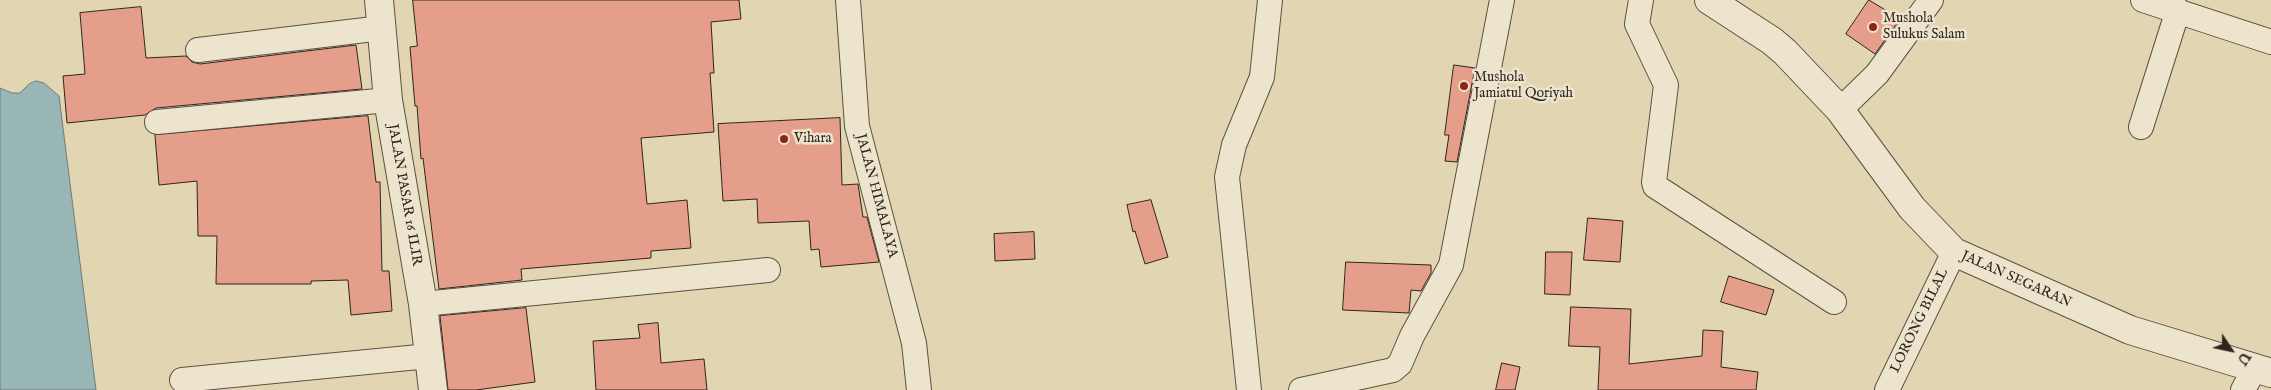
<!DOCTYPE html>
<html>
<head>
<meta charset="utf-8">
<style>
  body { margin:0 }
  #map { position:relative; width:2271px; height:390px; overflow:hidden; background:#e2d5b2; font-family:"IM FELL English",serif }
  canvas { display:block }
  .north { position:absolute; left:2206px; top:325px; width:50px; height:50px; -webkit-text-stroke:4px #ece4cd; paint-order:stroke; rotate:124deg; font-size:14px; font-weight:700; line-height:20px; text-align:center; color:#30241e }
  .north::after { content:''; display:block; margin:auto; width:18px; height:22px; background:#30241e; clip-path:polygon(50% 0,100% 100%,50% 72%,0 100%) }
</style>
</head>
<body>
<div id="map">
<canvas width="2271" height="390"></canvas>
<div class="north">U</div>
</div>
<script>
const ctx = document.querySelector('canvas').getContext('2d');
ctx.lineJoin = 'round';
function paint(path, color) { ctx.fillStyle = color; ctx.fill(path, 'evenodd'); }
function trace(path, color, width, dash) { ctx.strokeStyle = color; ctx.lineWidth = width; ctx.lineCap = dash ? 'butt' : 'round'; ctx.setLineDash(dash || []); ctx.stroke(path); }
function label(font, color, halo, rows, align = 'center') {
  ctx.font = font + ' "IM FELL English",serif'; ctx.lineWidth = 5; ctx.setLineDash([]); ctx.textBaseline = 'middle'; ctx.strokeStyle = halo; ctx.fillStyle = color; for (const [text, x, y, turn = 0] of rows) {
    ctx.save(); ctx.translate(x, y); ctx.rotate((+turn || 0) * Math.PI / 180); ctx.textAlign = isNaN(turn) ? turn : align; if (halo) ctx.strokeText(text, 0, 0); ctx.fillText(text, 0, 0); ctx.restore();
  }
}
const water = new Path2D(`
  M 36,81 L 44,83 L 59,96 L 96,390 L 0,390 L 0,88 L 12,93 L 20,93 L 29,84 Z`);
paint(water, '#98b6b6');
trace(water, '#6e7c79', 1);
const building = new Path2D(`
  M 413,0 L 739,0 L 741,19 L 711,22 L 714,73 L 710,73 L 714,132 L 641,138 L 647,204 L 687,200 L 691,248 L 651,251 L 651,258 L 521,269 L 522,280 L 439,289 L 423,158 L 421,159 L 417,106 L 415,106 L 410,47 L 417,46 Z
  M 1869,0 L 1900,19 L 1875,54 L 1846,34 Z
  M 141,7 L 146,58 L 186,56 L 192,62 L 200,64 L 356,45 L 362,89 L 156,108 L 145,115 L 67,123 L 63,76 L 85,74 L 80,13 Z
  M 1454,65 L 1475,68 L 1457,162 L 1445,161 L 1449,135 L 1445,135 Z
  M 368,116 L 376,182 L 380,182 L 382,271 L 389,271 L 392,311 L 351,315 L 348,280 L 311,281 L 311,284 L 216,284 L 217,236 L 198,236 L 197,181 L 159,185 L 155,135 Z
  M 840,118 L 842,185 L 858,184 L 863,217 L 867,217 L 879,262 L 821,267 L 819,249 L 811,250 L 809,221 L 758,223 L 757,199 L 723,201 L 718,124 Z
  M 1151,200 L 1168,257 L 1145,264 L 1135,231 L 1133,232 L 1127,205 Z
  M 1588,218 L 1623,221 L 1620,262 L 1584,260 Z
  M 1034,232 L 1035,259 L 995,261 L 994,234 Z
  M 1546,252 L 1572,252 L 1570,295 L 1545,294 Z
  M 1346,262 L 1431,265 L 1431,273 L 1421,291 L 1411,290 L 1409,313 L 1343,310 Z
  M 1729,276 L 1774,290 L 1766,315 L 1721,302 Z
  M 1571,307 L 1631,309 L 1629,364 L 1702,356 L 1703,330 L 1723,331 L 1721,367 L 1758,372 L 1756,390 L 1598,390 L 1600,347 L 1569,346 Z
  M 526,308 L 535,382 L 476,390 L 448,390 L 440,316 Z
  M 658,323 L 661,363 L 704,359 L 707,390 L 596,390 L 593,341 L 640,338 L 638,325 Z
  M 1502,363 L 1520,367 L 1515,390 L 1496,390 Z`);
paint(building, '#e59e89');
trace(building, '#30241e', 1);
const minor = new Path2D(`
  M 848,0 L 857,126 L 914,343 L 919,390
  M 1641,0 L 1637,24 L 1666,85 L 1654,182 L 1655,186 L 1834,302
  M 2143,0 L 2271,42
  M 198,50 L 382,28
  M 1840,110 L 1877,74 L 1931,0
  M 157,122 L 388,100
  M 2141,127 L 2178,10
  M 423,304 L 768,270
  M 182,380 L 429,356
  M 1249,390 L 1227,177 L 1234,145 L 1262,77 L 1270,0
  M 1301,390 L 1393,370 L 1400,364 L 1412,336 L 1451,265 L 1502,0
  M 1887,390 L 1954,252
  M 2243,390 L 2255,368`);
const tertiary = new Path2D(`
  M 379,0 L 388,100 L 423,304 L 433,390
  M 1709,0 L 1772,41 L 1785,52 L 1840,110 L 1912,208 L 1954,252 L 2130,330 L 2271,373`);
trace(minor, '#5c5043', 26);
trace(tertiary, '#5c5043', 30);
trace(minor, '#ece4cd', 24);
trace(tertiary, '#ece4cd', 28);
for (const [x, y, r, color] of [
  [1873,27,5,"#8f2418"],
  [1464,86,5,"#8f2418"],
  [784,139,5,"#8f2418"]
]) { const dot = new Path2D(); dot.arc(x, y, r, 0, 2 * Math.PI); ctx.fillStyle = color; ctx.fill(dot); trace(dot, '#ece4cd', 2); }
label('14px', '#30241e', '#ece4cd', [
  ["Mushola",1883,19],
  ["Sulukus Salam",1883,35],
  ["Mushola",1474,78],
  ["Jamiatul Qoriyah",1474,94],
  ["Vihara",794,139]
], 'left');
label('14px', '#30241e', '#ece4cd', [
  ["JALAN PASAR 16 ILIR",404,195,80],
  ["JALAN HIMALAYA",876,196,75],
  ["JALAN SEGARAN",2016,280,24],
  ["LORONG BILAL",1920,321,-64]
]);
</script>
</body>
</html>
